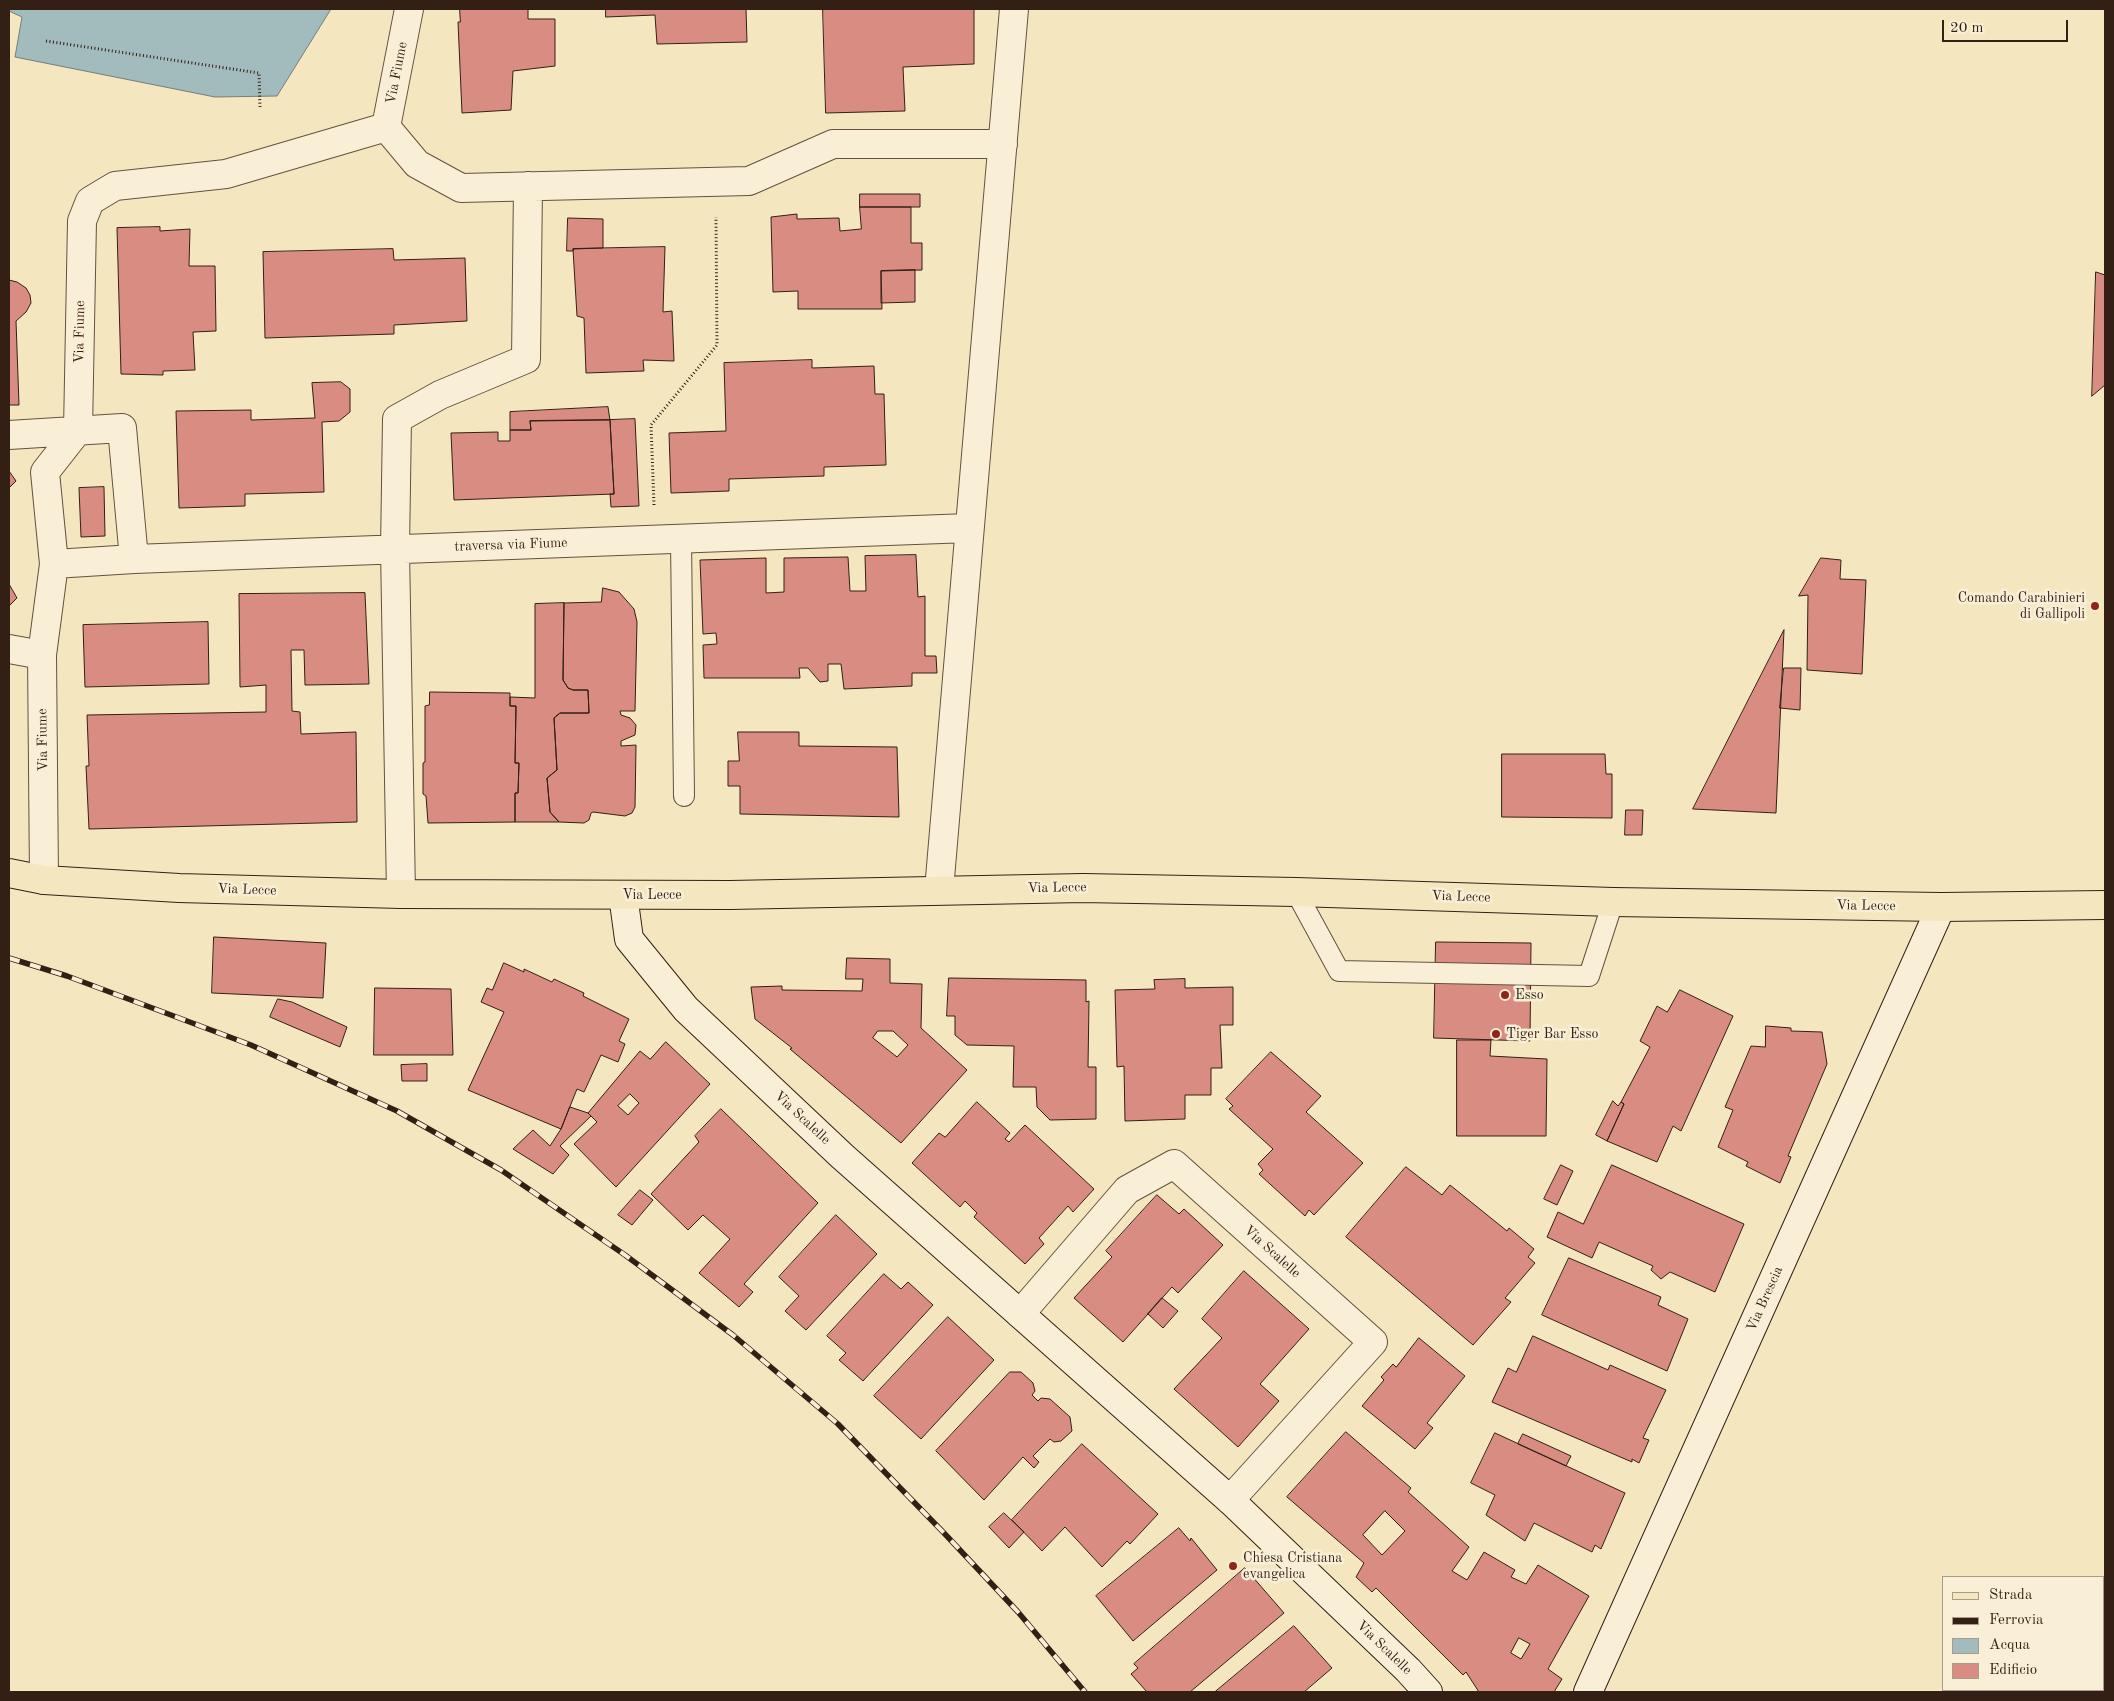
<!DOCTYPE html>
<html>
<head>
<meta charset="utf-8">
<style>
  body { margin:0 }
  #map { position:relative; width:2114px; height:1701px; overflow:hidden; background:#f4e7c0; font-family:"Old Standard TT",serif }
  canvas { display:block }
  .frame { position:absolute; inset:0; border:10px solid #341f14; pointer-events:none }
  .legend { position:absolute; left:1942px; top:1576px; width:162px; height:115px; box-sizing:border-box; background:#f8efd6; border:1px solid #aa9c88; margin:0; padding:6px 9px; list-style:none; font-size:15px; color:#341f14 }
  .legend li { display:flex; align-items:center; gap:10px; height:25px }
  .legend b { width:25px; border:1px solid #aa9c88 }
  .scale { position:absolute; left:1942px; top:20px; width:126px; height:22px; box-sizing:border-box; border:2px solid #341f14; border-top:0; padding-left:6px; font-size:15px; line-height:18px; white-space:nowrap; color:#341f14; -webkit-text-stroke:4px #f8efd6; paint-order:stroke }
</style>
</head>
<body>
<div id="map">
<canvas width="2114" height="1701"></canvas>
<div class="frame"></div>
<ul class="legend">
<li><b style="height:6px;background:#f4e7c0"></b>Strada</li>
<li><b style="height:6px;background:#341f14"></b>Ferrovia</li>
<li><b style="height:14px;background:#a2bcbe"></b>Acqua</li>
<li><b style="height:14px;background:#d98c82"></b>Edificio</li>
</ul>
<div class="scale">20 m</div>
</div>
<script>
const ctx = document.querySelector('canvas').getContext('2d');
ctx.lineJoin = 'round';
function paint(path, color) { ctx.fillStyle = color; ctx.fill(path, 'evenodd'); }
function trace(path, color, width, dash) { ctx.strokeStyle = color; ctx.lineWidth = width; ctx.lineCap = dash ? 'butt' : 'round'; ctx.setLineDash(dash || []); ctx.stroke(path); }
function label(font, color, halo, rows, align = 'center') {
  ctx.font = font + ' "Old Standard TT",serif'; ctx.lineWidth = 5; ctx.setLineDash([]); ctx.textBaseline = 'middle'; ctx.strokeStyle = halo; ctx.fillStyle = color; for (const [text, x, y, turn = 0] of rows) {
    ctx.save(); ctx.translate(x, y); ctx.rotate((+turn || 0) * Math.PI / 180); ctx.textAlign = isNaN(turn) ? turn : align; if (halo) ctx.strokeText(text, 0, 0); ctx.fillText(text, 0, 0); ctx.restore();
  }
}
const water = new Path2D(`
  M 9,9 L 331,9 L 277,96 L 215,97 L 15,57 L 22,17 L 9,11 Z`);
paint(water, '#a2bcbe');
trace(water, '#767d7a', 1);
const building = new Path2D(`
  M 460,9 L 528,9 L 528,19 L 555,19 L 555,66 L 513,71 L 511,110 L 462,113 L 458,22 L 460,22 Z
  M 606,9 L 746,9 L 747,42 L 657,44 L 655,15 L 606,17 Z
  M 823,9 L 974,9 L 974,64 L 903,67 L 905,111 L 826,113 Z
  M 860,194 L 920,194 L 920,207 L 860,207 Z
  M 860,207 L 911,207 L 911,243 L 922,243 L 922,270 L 881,271 L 882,309 L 798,309 L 798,291 L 773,292 L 771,217 L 797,214 L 797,219 L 839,218 L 840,231 L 861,229 Z
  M 568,218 L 603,219 L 603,248 L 573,249 L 573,251 L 567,251 Z
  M 160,227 L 160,231 L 190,229 L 189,266 L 215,266 L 216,331 L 193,332 L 195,370 L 163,371 L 163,375 L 121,374 L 117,228 Z
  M 665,247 L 663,312 L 672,311 L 674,361 L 643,360 L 644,371 L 586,373 L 584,318 L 577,316 L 573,249 Z
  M 393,249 L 394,260 L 465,258 L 467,321 L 394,325 L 394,334 L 265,338 L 263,252 Z
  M 915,270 L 915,302 L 881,303 L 881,271 Z
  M 2096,272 L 2105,275 L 2105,385 L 2092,396 Z
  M 9,280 L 17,282 L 26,288 L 30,295 L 31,303 L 26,312 L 16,321 L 19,405 L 9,405 Z
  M 812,360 L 812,368 L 874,366 L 875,394 L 884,394 L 886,465 L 824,467 L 824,476 L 729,479 L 729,491 L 671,493 L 669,433 L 726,431 L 724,363 Z
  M 341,382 L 350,389 L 350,412 L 339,421 L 322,422 L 324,492 L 245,494 L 245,506 L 179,508 L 176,411 L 251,410 L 251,420 L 315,418 L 312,383 Z
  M 608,407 L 610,420 L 530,421 L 531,430 L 510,430 L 510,412 Z
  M 635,419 L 639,506 L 611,507 L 610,494 L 614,494 L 610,420 Z
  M 610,420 L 614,494 L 454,500 L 451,433 L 498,432 L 498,441 L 510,441 L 510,430 L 531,430 L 530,421 Z
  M 9,471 L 16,481 L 9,488 Z
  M 104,487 L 105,536 L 81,537 L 79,488 Z
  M 916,555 L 918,597 L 925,596 L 925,656 L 936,656 L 937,673 L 912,673 L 912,686 L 844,689 L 841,664 L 828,664 L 828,681 L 820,682 L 808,668 L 799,668 L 800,678 L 704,678 L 703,645 L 717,644 L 716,633 L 703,634 L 700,560 L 766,558 L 766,593 L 784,592 L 784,558 L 848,557 L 850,591 L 866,591 L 865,556 Z
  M 1821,558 L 1841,560 L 1840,579 L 1866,580 L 1862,674 L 1807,670 L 1808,595 L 1799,596 Z
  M 9,584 L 17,598 L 9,606 Z
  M 603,588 L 619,592 L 634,609 L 637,622 L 635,711 L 620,711 L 621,715 L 630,718 L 636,725 L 635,735 L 621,741 L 621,746 L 636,745 L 635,807 L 632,813 L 625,816 L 593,812 L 591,813 L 589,820 L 584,823 L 559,822 L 550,812 L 547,778 L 557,770 L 554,718 L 560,713 L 589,713 L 588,690 L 573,690 L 568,688 L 563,680 L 564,603 L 601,602 Z
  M 365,593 L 369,684 L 305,685 L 304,650 L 291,650 L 292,711 L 300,712 L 301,734 L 356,732 L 357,822 L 89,829 L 86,766 L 89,766 L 87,715 L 266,712 L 266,685 L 240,687 L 239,594 Z
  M 564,603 L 563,680 L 568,688 L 573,690 L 588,690 L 589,713 L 560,713 L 554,718 L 557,770 L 547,778 L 550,812 L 559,822 L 515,822 L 515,793 L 518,793 L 519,763 L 515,763 L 516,706 L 510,706 L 510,697 L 535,698 L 535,604 Z
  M 208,622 L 209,684 L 85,687 L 83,625 Z
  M 1784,630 L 1776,813 L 1693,809 Z
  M 1784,668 L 1801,668 L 1800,710 L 1780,708 Z
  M 430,692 L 510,693 L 510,706 L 516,706 L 515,763 L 519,763 L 518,793 L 515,793 L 515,822 L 428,823 L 426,796 L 423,794 L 423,763 L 425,762 L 425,706 L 429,705 Z
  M 738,732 L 799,732 L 799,746 L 897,747 L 899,817 L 740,814 L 740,786 L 728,786 L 728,761 L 739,761 Z
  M 1502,754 L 1605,754 L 1606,774 L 1612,774 L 1612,818 L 1502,817 Z
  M 1626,810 L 1643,810 L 1642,835 L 1625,835 Z
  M 214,937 L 326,943 L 323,998 L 212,993 Z
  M 1436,942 L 1531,943 L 1530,1041 L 1434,1038 Z
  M 847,958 L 890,959 L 890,983 L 922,984 L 921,1028 L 967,1070 L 901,1143 L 790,1049 L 792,1048 L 755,1019 L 751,987 L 782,986 L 782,990 L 862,991 L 863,979 L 846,979 ZM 878,1031 L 893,1031 L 908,1045 L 897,1057 L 873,1038 Z
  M 504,963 L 524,972 L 524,969 L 552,982 L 554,979 L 584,993 L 583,996 L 629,1019 L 619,1041 L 625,1044 L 618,1062 L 601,1055 L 584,1092 L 577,1089 L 561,1129 L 468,1090 L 504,1012 L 481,1002 L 487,988 L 492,990 Z
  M 949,978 L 1086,980 L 1086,1002 L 1089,1001 L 1088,1067 L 1096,1067 L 1096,1119 L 1050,1120 L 1037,1107 L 1036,1087 L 1013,1087 L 1014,1046 L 967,1045 L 955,1035 L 955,1016 L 947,1016 Z
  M 1185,979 L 1185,988 L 1233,987 L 1233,1025 L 1220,1025 L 1222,1068 L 1211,1068 L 1211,1095 L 1185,1095 L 1185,1119 L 1125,1121 L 1124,1066 L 1117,1067 L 1115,990 L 1155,989 L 1154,980 Z
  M 375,988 L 451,989 L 453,1055 L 374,1055 Z
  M 1680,990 L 1733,1016 L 1681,1131 L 1673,1126 L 1657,1162 L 1607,1141 L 1624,1104 L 1621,1102 L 1650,1047 L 1640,1041 L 1657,1006 L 1667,1012 Z
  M 278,999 L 292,1002 L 347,1027 L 340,1047 L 270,1017 Z
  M 1766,1026 L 1791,1028 L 1791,1031 L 1822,1032 L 1827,1064 L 1788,1156 L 1791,1157 L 1780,1183 L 1746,1166 L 1748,1162 L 1718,1147 L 1733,1110 L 1725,1107 L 1751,1046 L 1765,1047 Z
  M 1457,1040 L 1491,1040 L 1490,1056 L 1547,1059 L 1546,1136 L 1457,1136 Z
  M 666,1042 L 710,1084 L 616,1187 L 574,1144 L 597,1122 L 588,1113 L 640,1051 L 650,1059 ZM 630,1094 L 639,1103 L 628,1115 L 618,1106 Z
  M 1271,1052 L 1321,1096 L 1306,1112 L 1363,1163 L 1314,1215 L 1309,1210 L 1305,1216 L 1259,1174 L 1263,1170 L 1258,1164 L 1273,1149 L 1229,1109 L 1233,1106 L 1226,1099 Z
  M 427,1064 L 427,1081 L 402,1081 L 401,1065 Z
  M 1613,1101 L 1618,1106 L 1621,1102 L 1624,1104 L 1607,1141 L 1596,1135 Z
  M 977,1102 L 1010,1133 L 1005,1139 L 1009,1142 L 1025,1125 L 1094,1189 L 1073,1212 L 1068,1206 L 1039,1238 L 1044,1244 L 1025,1264 L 974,1217 L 977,1213 L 965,1201 L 960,1207 L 912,1163 L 939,1133 L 945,1137 Z
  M 570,1107 L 588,1113 L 591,1116 L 560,1146 L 569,1155 L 553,1174 L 513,1149 L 533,1130 L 550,1146 L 561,1129 Z
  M 721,1109 L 818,1203 L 744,1284 L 753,1292 L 739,1307 L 699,1273 L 730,1239 L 703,1215 L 688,1230 L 651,1194 L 699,1142 L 695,1136 Z
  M 1561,1165 L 1573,1171 L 1557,1205 L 1544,1199 Z
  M 1612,1165 L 1744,1224 L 1715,1292 L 1670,1272 L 1661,1279 L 1651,1270 L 1653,1266 L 1599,1242 L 1592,1258 L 1547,1237 L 1558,1212 L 1583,1224 Z
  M 1406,1167 L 1442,1195 L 1450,1185 L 1507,1231 L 1509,1228 L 1534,1249 L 1528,1257 L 1535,1263 L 1505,1298 L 1511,1302 L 1473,1345 L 1346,1237 Z
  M 640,1190 L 653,1200 L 632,1225 L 618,1215 Z
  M 1157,1195 L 1179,1214 L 1184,1209 L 1223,1245 L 1178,1293 L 1172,1287 L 1123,1342 L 1074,1298 L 1112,1257 L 1106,1251 Z
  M 836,1215 L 877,1254 L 806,1330 L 785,1311 L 799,1296 L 779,1277 Z
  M 1569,1258 L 1661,1297 L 1658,1305 L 1688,1319 L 1667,1371 L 1542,1315 Z
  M 1244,1271 L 1309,1329 L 1260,1384 L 1279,1401 L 1238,1447 L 1174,1389 L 1222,1338 L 1202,1319 Z
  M 884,1274 L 901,1289 L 908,1282 L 933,1305 L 863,1381 L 839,1360 L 846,1353 L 827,1336 Z
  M 1162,1298 L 1178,1311 L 1163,1328 L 1148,1314 Z
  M 948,1317 L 994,1360 L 921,1439 L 874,1396 Z
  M 1533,1336 L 1608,1370 L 1610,1365 L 1666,1390 L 1643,1438 L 1649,1440 L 1639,1463 L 1632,1459 L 1632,1462 L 1492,1402 L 1508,1368 L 1516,1372 Z
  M 1419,1338 L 1465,1376 L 1427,1423 L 1433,1428 L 1415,1449 L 1362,1406 L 1384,1380 L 1381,1377 L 1393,1364 L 1396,1367 Z
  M 1010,1372 L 1021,1372 L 1033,1383 L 1035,1391 L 1032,1395 L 1038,1401 L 1041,1398 L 1050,1399 L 1070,1417 L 1072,1431 L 1061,1441 L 1054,1442 L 1050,1439 L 1033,1456 L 1039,1462 L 1034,1468 L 1023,1457 L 984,1500 L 936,1451 Z
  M 1346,1432 L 1411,1488 L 1408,1492 L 1469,1547 L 1452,1571 L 1467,1580 L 1484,1552 L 1515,1570 L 1511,1577 L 1526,1584 L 1538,1565 L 1589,1596 L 1548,1669 L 1562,1679 L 1554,1692 L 1479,1692 L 1466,1672 L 1463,1675 L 1376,1588 L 1372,1592 L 1356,1577 L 1364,1563 L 1287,1497 ZM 1385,1511 L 1405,1531 L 1382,1555 L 1363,1535 ZM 1519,1638 L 1530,1644 L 1521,1659 L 1511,1653 Z
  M 1495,1433 L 1625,1493 L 1601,1549 L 1595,1545 L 1592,1552 L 1534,1523 L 1525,1541 L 1486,1515 L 1495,1495 L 1471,1483 Z
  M 1523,1434 L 1571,1456 L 1566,1466 L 1518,1444 Z
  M 1082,1444 L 1158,1514 L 1130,1544 L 1127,1541 L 1102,1567 L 1065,1527 L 1042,1551 L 1012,1520 Z
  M 1004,1513 L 1024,1532 L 1009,1548 L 989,1527 Z
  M 1179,1528 L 1190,1541 L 1191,1538 L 1217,1570 L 1133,1641 L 1096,1596 Z
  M 1245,1568 L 1284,1613 L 1190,1692 L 1147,1692 L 1131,1674 L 1138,1668 L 1134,1664 Z
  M 1294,1626 L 1332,1668 L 1304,1692 L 1215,1692 Z`);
paint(building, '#d98c82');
trace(building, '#341f14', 1);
const lane = new Path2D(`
  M 681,539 L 684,796
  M 1296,892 L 1339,971 L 1589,976 L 1613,902`);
const street = new Path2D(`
  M 386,127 L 417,164 L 461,188 L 749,181 L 833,144 L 1003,144
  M 9,435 L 122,428 L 134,559
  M 54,564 L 134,559 L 969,528
  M 9,649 L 42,655
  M 44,880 L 42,655 L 54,564 L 45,472 L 78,430 L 82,221 L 90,201 L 115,186 L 226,174 L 386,127 L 409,9
  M 939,890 L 1014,9
  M 401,894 L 395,549 L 397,419 L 440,395 L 526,359 L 528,186
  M 1020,1314 L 1127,1190 L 1174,1164 L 1373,1342 L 1230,1500`);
const secondary = new Path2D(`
  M 623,895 L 629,939 L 686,1009 L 842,1156 L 1230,1500 L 1408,1670 L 1428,1692
  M 1588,1692 L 1941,907`);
const primary = new Path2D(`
  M 9,873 L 44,880 L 179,888 L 401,894 L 730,895 L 1083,888 L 1296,892 L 1613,902 L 1941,907 L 2105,905`);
trace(lane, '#64513f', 22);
trace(street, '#64513f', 30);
trace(secondary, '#341f14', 30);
trace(primary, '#341f14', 30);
trace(new Path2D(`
  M 46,41 L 259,73 L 260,107
  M 654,505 L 651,425 L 717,345 L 716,217
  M 2103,1656 L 2105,1656
  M 1982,1692 L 1983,1690`), '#341f14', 3, [1, 2.5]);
trace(lane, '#f8efd6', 20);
trace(street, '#f8efd6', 28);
trace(secondary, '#f8efd6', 28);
trace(primary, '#f4e7c0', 28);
const rail = new Path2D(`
  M 9,958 L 67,976 L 251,1045 L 397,1111 L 501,1170 L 625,1255 L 733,1335 L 838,1424 L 944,1533 L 1018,1612 L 1085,1692`);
trace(rail, '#341f14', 5.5);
trace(rail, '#f8efd6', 4, [11]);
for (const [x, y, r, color] of [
  [2095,606,5,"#8f2418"],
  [1505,995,5,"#8f2418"],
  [1496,1034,5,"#8f2418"],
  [1233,1566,5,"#8f2418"]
]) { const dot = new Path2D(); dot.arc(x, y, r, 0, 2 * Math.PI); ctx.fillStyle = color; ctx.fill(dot); trace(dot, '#f8efd6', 2); }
label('14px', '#341f14', '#f8efd6', [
  ["Via Fiume",397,73,-79],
  ["Via Fiume",80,332,-89],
  ["traversa via Fiume",511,545,-2],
  ["Via Fiume",43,740,-91],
  ["Via Lecce",1057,888,-1],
  ["Via Lecce",247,890,2],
  ["Via Lecce",652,895],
  ["Via Lecce",1461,897,2],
  ["Via Lecce",1866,906,1],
  ["Via Scalelle",802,1118,43],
  ["Via Scalelle",1272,1252,42],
  ["Via Brescia",1765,1299,-66],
  ["Via Scalelle",1384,1648,44]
]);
label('14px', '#341f14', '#f8efd6', [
  ["Comando Carabinieri",2085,598,"right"],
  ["di Gallipoli",2085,614,"right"],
  ["Esso",1515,995],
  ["Tiger Bar Esso",1506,1034],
  ["Chiesa Cristiana",1243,1558],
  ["evangelica",1243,1574]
], 'left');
</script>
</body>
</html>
